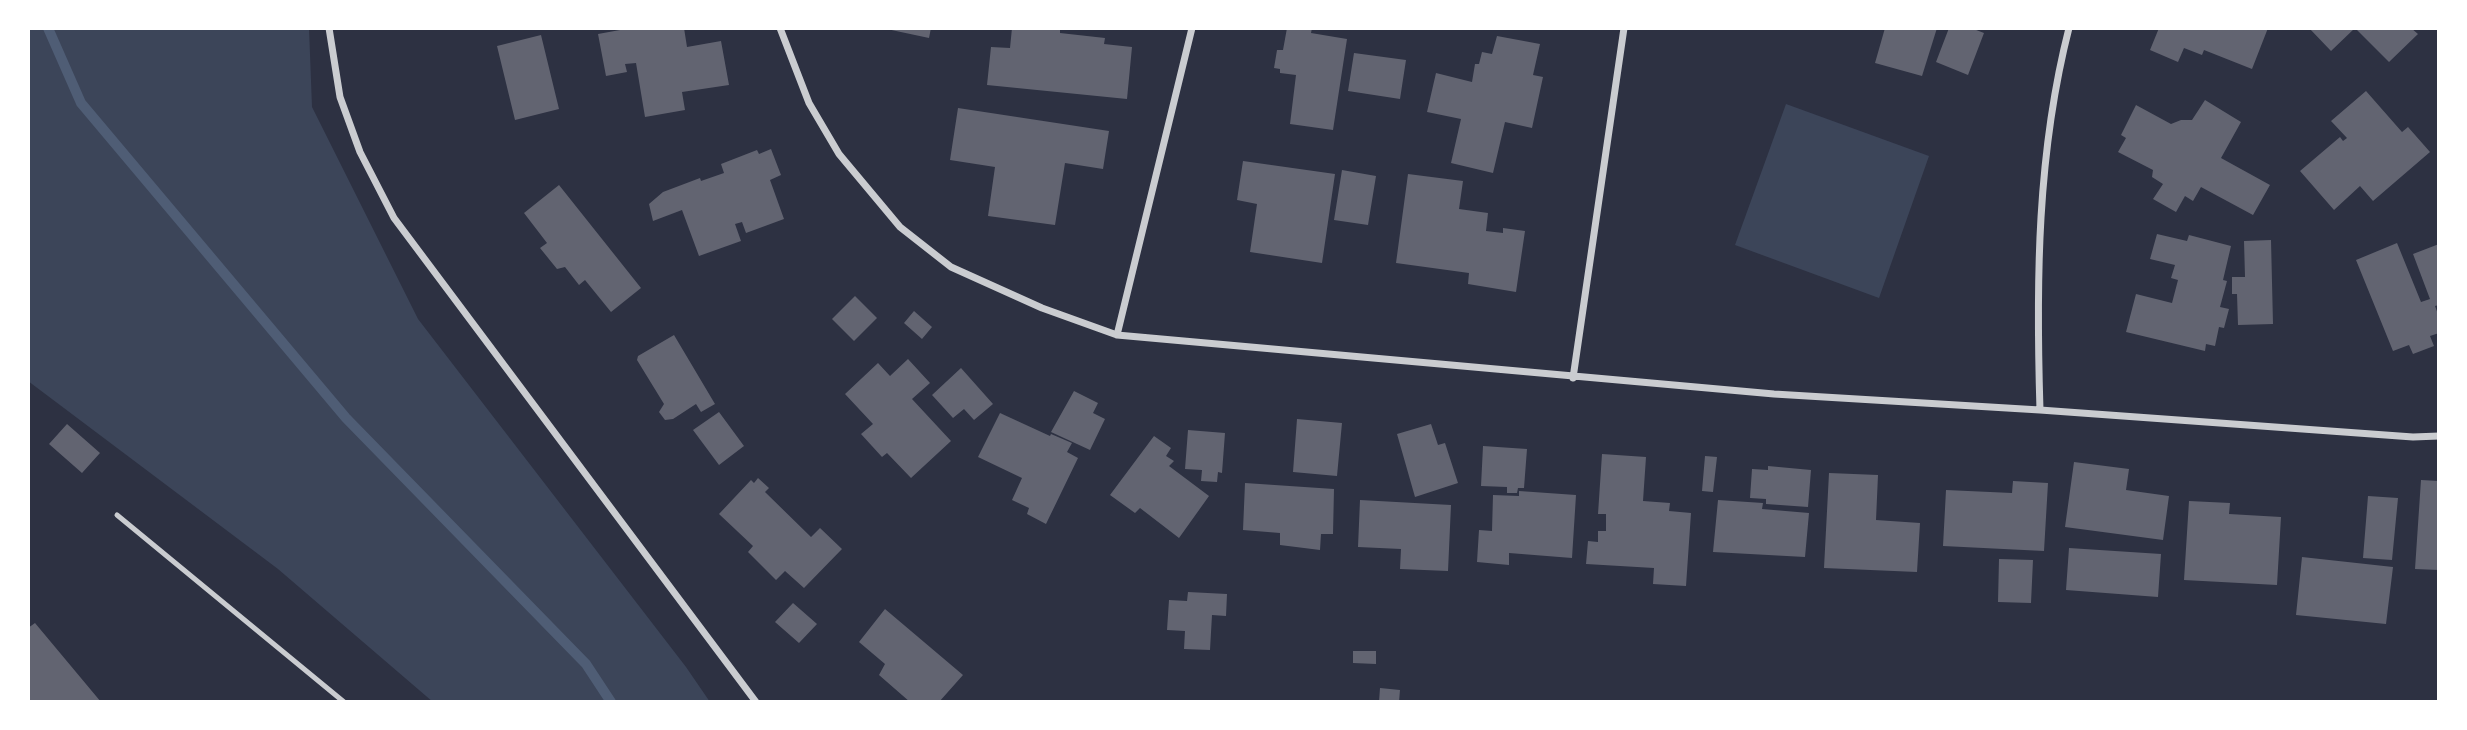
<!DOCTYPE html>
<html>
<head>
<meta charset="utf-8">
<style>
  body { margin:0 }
  #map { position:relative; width:2467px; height:730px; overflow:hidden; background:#2d3142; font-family:Quicksand,sans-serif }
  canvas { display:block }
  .frame { position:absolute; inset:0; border:30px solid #fff; pointer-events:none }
</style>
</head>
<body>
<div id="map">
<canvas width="2467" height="730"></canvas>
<div class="frame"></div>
</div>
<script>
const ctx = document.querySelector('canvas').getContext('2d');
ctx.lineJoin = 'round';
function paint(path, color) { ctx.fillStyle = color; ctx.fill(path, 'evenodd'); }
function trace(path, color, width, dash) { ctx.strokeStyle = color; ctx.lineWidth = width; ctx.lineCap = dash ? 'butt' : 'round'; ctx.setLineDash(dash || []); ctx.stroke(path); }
paint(new Path2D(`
  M 28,28 L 309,28 L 312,107 L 418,319 L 686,667 L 710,702 L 433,702 L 278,569 L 28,381 Z
  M 1786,104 L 1929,156 L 1879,298 L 1735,245 Z`), '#3c4559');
trace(new Path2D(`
  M 48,28 L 81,103 L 346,418 L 586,664 L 611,702`), '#4f5d75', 10);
paint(new Path2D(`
  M 631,28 L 684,28 L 687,47 L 721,41 L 729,85 L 682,92 L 685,110 L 645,117 L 636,63 L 625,64 L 627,72 L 606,76 L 598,34 Z
  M 882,28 L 931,28 L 929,38 Z
  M 1012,28 L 1060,28 L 1060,33 L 1105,38 L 1104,44 L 1132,47 L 1127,99 L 987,85 L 991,47 L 1010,48 Z
  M 1287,28 L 1312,28 L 1311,33 L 1347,39 L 1333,130 L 1290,124 L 1296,75 L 1280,73 L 1280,69 L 1274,68 L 1277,50 L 1283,50 Z
  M 1885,28 L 1937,28 L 1922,76 L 1875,63 Z
  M 1949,28 L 1971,28 L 1984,33 L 1968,75 L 1936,62 Z
  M 2159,28 L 2268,28 L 2252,69 L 2204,50 L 2202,55 L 2184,48 L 2178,62 L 2150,50 Z
  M 2309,28 L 2355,28 L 2331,51 Z
  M 2355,28 L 2411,28 L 2418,34 L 2389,62 Z
  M 541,35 L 559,109 L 515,120 L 497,46 Z
  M 1497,36 L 1540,44 L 1533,75 L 1543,77 L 1532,128 L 1505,122 L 1493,173 L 1451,163 L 1461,119 L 1427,112 L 1436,73 L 1472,82 L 1475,64 L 1479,64 L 1482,52 L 1492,54 Z
  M 1354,53 L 1406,60 L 1400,99 L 1348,91 Z
  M 2366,91 L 2402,132 L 2408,127 L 2430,152 L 2373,201 L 2360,186 L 2334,210 L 2300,171 L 2340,137 L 2343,141 L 2347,138 L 2331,121 Z
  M 2205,100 L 2241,122 L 2221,158 L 2270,185 L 2253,215 L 2201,187 L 2193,201 L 2185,196 L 2176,212 L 2153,199 L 2163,184 L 2152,177 L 2153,170 L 2118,152 L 2126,138 L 2121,135 L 2136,105 L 2171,124 L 2181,120 L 2192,120 Z
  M 958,108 L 1109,131 L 1103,169 L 1065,163 L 1055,225 L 988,216 L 995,167 L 950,160 Z
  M 771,149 L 781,175 L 770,180 L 784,219 L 746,233 L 742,222 L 735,224 L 741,241 L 699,256 L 682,210 L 653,221 L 649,204 L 663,192 L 700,178 L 701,181 L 724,173 L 721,164 L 757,150 L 759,154 Z
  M 1243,161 L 1335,174 L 1322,263 L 1250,252 L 1257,204 L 1237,200 Z
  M 1342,170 L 1376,176 L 1368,225 L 1334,220 Z
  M 1408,174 L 1463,181 L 1459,209 L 1488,213 L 1486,231 L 1503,233 L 1503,228 L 1525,231 L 1516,292 L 1468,284 L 1469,273 L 1396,263 Z
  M 559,185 L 641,288 L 611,312 L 585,280 L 579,285 L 565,267 L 557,269 L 540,248 L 547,243 L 524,213 Z
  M 2157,234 L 2187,241 L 2189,235 L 2231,246 L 2223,280 L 2227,281 L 2220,307 L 2229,309 L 2224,328 L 2219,327 L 2215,346 L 2206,344 L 2205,351 L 2126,332 L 2136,294 L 2172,303 L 2178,280 L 2171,278 L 2175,265 L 2150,259 Z
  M 2271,240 L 2273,324 L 2238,325 L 2237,294 L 2232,294 L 2232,277 L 2245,277 L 2244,241 Z
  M 2397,243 L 2421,302 L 2430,299 L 2413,254 L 2439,244 L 2439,305 L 2435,306 L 2439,317 L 2439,333 L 2430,336 L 2434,346 L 2413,354 L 2409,345 L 2393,351 L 2356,260 Z
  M 855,296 L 877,318 L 854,341 L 832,319 Z
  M 914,311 L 932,327 L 922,339 L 904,323 Z
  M 674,335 L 715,404 L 701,412 L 696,404 L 673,419 L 665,420 L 659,412 L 664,404 L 637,360 L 638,356 Z
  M 908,359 L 930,383 L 912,399 L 951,441 L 911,478 L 887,453 L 882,457 L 861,434 L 873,424 L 845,394 L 878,363 L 890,376 Z
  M 961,368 L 993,404 L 974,420 L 964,409 L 953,418 L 932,395 Z
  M 1074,391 L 1098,403 L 1093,413 L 1105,419 L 1090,450 L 1051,432 Z
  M 719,412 L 744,446 L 719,465 L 693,430 Z
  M 1000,413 L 1050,436 L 1051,434 L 1072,443 L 1067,452 L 1078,458 L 1046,524 L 1027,514 L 1029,508 L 1012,500 L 1022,478 L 978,457 Z
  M 1297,419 L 1342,423 L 1337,476 L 1293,472 Z
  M 67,424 L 100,453 L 82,473 L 49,444 Z
  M 1431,424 L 1438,445 L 1445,443 L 1458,483 L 1415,497 L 1397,434 Z
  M 1188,430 L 1225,433 L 1222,473 L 1218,472 L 1217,482 L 1201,481 L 1202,470 L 1185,469 Z
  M 1154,436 L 1171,448 L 1166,456 L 1174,461 L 1169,466 L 1209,496 L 1179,538 L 1140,508 L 1135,513 L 1110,495 Z
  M 1483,446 L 1527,449 L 1524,488 L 1518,488 L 1517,493 L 1507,493 L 1507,487 L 1481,486 Z
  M 1602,454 L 1646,457 L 1643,501 L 1670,503 L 1669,511 L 1691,513 L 1686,586 L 1653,584 L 1654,568 L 1586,564 L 1588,541 L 1598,542 L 1598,531 L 1606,531 L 1606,514 L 1598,514 Z
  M 1705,456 L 1717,457 L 1713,492 L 1702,491 Z
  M 2074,462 L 2129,469 L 2126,490 L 2169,496 L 2163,540 L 2065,527 Z
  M 1768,466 L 1811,470 L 1808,507 L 1766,504 L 1766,499 L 1750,498 L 1752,469 L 1768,470 Z
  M 1829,473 L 1878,475 L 1876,520 L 1920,523 L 1917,572 L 1824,568 Z
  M 758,478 L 769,488 L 765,492 L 811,537 L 820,528 L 842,549 L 804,588 L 785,571 L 776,580 L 748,552 L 753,546 L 719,514 L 751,480 L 754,483 Z
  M 2421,480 L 2439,481 L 2439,570 L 2415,569 Z
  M 2013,481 L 2048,483 L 2044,551 L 1943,546 L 1946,490 L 2012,493 Z
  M 1245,483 L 1334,489 L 1333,534 L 1321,534 L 1320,550 L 1280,545 L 1280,533 L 1243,530 Z
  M 1519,491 L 1576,495 L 1572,558 L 1509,553 L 1509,565 L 1477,562 L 1479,530 L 1492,531 L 1493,495 L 1519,496 Z
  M 2368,496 L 2398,498 L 2392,560 L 2363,558 Z
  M 1360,500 L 1451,505 L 1448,571 L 1400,569 L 1401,549 L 1358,547 Z
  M 1718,500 L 1763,503 L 1762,509 L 1809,513 L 1805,557 L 1713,552 Z
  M 2189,501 L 2230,503 L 2229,514 L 2281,517 L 2277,585 L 2184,580 Z
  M 2069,548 L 2161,554 L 2158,597 L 2066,590 Z
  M 2302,557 L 2393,567 L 2386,624 L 2296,615 Z
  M 1999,559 L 2033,560 L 2031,603 L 1998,602 Z
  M 1188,592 L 1227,594 L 1226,616 L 1212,615 L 1210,650 L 1184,649 L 1185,631 L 1167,630 L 1169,600 L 1187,601 Z
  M 793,603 L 817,624 L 799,643 L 775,622 Z
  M 885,609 L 963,675 L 939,702 L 910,702 L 879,675 L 885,664 L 859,642 Z
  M 35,623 L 101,702 L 28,702 L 28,628 Z
  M 1353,651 L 1376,651 L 1376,664 L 1353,663 Z
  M 1380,688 L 1400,690 L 1399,702 L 1379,702 Z`), '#626471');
trace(new Path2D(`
  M 117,515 L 344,702`), '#caccd0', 5);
trace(new Path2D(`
  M 329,28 L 340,97 L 360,152 L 394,218 L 756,702
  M 780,28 L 809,103 L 839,154 L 900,227 L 951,267 L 1042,308 L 1117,335 L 1774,394 L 2040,410 L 2413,437 L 2439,436
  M 1117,335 L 1192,28
  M 1573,378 L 1624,28
  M 2040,410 C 2036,281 2037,153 2069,28`), '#caccd0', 7);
</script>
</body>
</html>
